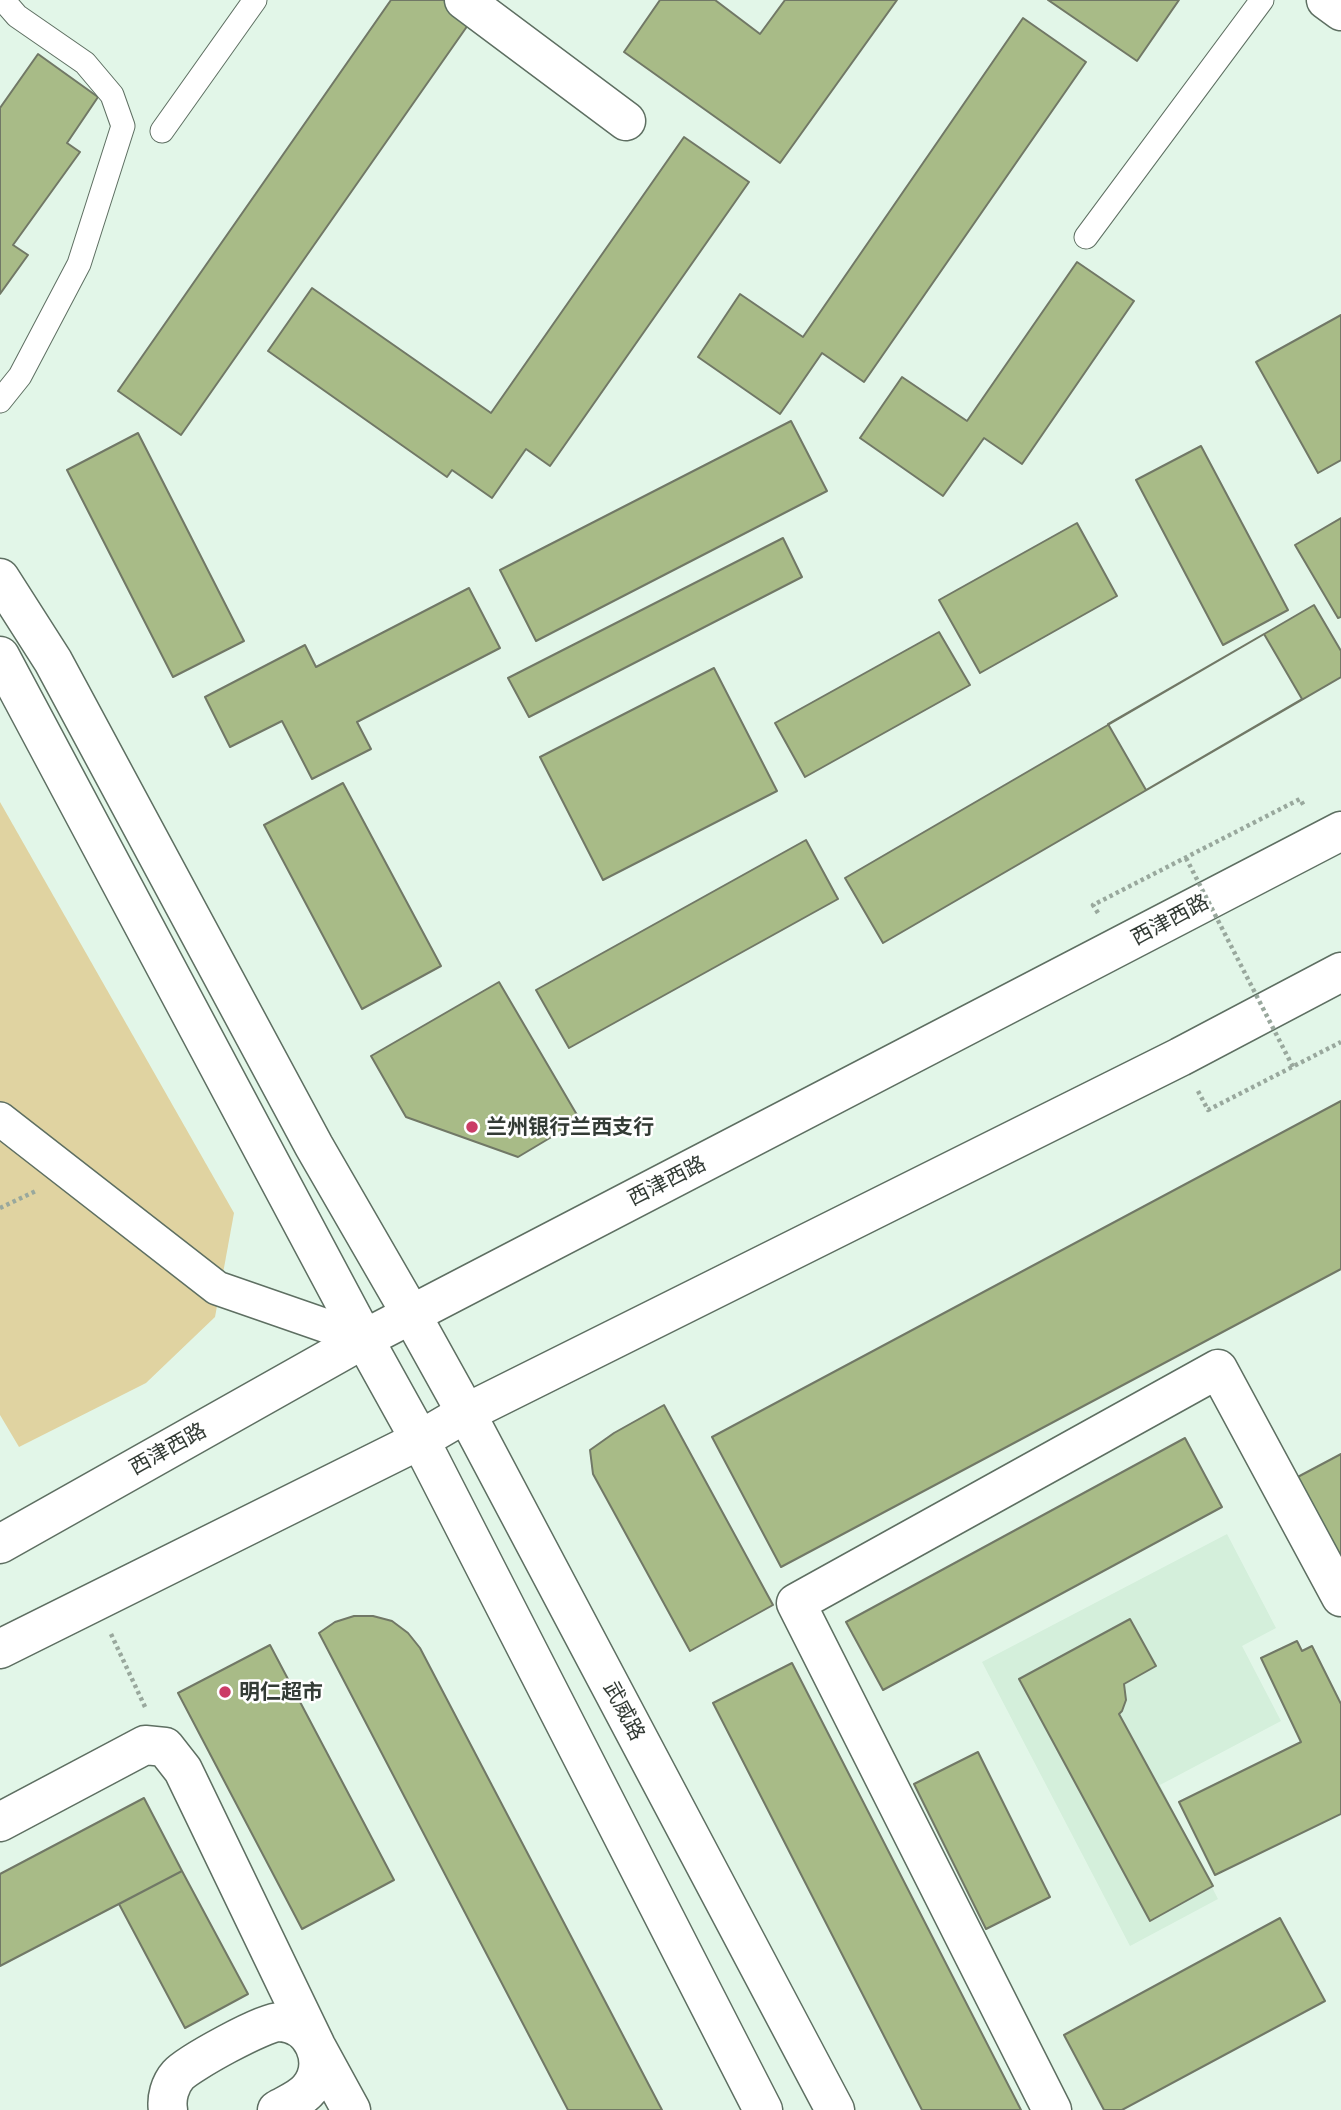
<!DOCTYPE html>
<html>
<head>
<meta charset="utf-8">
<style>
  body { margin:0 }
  canvas { display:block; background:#e2f6e8 }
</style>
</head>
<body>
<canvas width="1341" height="2110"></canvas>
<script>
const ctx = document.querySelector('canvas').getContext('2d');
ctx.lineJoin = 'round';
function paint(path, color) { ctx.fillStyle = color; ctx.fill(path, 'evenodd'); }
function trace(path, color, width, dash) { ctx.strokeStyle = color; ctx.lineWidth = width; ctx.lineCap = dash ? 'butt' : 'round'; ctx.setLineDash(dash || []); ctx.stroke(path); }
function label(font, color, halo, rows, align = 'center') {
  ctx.font = font + ' "Golos Text","Noto Sans SC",sans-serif'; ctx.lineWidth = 5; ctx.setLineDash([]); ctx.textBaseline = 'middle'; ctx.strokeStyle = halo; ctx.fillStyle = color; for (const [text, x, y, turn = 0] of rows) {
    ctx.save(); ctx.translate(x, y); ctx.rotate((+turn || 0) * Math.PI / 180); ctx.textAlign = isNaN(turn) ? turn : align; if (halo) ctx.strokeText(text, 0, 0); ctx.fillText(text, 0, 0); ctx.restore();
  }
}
paint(new Path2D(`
  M 1227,1534 L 1276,1628 L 1242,1646 L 1281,1721 L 1160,1785 L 1218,1899 L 1130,1946 L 982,1662 Z`), '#d4efdb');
paint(new Path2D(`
  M 0,802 L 234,1213 L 215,1317 L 146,1383 L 19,1447 L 0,1415 Z`), '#e0d3a1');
const building = new Path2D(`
  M 391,0 L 454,0 L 475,15 L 181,435 L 118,391 Z
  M 660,0 L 715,0 L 760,34 L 785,0 L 897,0 L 780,163 L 624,52 Z
  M 1048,0 L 1179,0 L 1137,61 Z
  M 1023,18 L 1086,62 L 864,382 L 822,353 L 780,414 L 698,357 L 740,294 L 803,337 Z
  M 38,54 L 98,97 L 67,143 L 80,152 L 13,245 L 28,255 L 0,294 L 0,108 Z
  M 684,137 L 749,182 L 550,466 L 526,449 L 492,498 L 452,470 L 447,477 L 268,351 L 312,288 L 491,413 Z
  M 1077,262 L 1134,301 L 1022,464 L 984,438 L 943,496 L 860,438 L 902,377 L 967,421 Z
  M 1341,315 L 1341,460 L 1318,473 L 1256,362 Z
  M 791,421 L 827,491 L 536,641 L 500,570 Z
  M 138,433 L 244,641 L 173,677 L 67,470 Z
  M 1201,446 L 1288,610 L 1223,645 L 1136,480 Z
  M 1341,518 L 1341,617 L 1338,618 L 1295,545 Z
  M 1077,523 L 1117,596 L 980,673 L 939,600 Z
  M 783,538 L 802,577 L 529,717 L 508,678 Z
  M 469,588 L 500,648 L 357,722 L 371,749 L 312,779 L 282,721 L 230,747 L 205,697 L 305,645 L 316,667 Z
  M 1314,605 L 1341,651 L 1341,677 L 883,943 L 845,878 Z
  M 939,632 L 970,685 L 805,777 L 775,723 Z
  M 1264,634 L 1302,699 L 1146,790 L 1108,724 Z
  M 714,668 L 777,791 L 603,880 L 540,757 Z
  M 343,783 L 441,966 L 362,1009 L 264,825 Z
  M 806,840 L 838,899 L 569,1048 L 536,990 Z
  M 499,982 L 580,1120 L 518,1157 L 406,1117 L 371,1056 Z
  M 1341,1101 L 1341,1269 L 781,1567 L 712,1437 Z
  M 664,1405 L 773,1605 L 690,1651 L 593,1474 L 590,1450 L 614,1433 Z
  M 1185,1438 L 1222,1507 L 883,1690 L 846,1622 Z
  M 1341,1454 L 1341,1571 L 1292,1480 Z
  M 354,1616 L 373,1616 L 392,1621 L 408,1633 L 420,1648 L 662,2110 L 568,2110 L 319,1633 L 335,1622 Z
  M 1130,1619 L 1156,1666 L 1124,1684 L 1126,1700 L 1122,1711 L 1119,1714 L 1213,1886 L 1150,1921 L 1019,1679 Z
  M 1297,1641 L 1302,1651 L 1312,1646 L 1341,1704 L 1341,1814 L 1215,1875 L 1179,1802 L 1301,1742 L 1261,1658 Z
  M 270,1645 L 394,1880 L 302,1929 L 178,1693 Z
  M 792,1663 L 1021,2110 L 922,2110 L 713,1703 Z
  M 978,1752 L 1050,1897 L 986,1929 L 914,1784 Z
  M 144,1798 L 182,1871 L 0,1966 L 0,1874 Z
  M 182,1871 L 248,1994 L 185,2028 L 119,1904 Z
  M 1280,1918 L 1325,2001 L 1122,2110 L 1104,2110 L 1064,2035 Z`);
paint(building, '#a8bb87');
trace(building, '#717866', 2);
const service = new Path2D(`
  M 162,131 L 255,0
  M 1086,237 L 1262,0
  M 0,401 L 20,376 L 79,264 L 123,126 L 112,95 L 85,63 L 17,16 L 3,0`);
const pedestrian = new Path2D(`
  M 0,1119 L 217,1288 L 364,1339`);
const minor = new Path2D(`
  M 464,0 L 626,121
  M 0,1822 L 145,1745 L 165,1747 L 183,1770 L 316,2046 L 351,2110
  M 168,2110 C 166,2098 170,2084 178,2075 C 189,2063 264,2022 279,2022 C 313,2023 330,2063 309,2089 C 301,2099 287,2104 277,2110
  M 1052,2110 L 796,1603 L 1218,1369 L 1341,1597`);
const tertiary = new Path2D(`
  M 0,578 L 53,661 L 314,1146 L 411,1314
  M 0,656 L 364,1339`);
const secondary = new Path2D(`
  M 1326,0 L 1341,11
  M 411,1314 L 466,1413 L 835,2110
  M 364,1339 L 420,1440 L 763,2110`);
const primary = new Path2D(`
  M 0,1544 L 364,1339 L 1341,831
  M 0,1649 L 420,1440 L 466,1413 L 1180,1057 L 1341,972`);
trace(service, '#5e6f62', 25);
trace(pedestrian, '#5e6f62', 36);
trace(minor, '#5e6f62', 41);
trace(tertiary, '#5e6f62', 41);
trace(secondary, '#5e6f62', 41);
trace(primary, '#5e6f62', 41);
trace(new Path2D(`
  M 1098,913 L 1093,905 L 1300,799 L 1304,806
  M 1198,1091 L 1208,1110 L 1341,1042
  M 0,1208 L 36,1191
  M 111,1634 L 146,1709`), '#99a89d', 4.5, [3.5, 3.5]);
trace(service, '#fff', 23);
trace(pedestrian, '#fff', 33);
trace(minor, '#fff', 38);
trace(tertiary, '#fff', 38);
trace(secondary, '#fff', 38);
trace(primary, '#fff', 38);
trace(new Path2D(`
  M 1186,858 L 1293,1067`), '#99a89d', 4.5, [3.5, 3.5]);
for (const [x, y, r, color] of [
  [472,1127,7,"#cb3c66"],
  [225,1692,7,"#cb3c66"]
]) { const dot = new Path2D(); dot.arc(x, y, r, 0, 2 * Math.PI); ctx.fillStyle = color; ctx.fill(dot); trace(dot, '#fff', 2.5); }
label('21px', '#333b35', '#fff', [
  ["西津西路",1170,920,-28],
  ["西津西路",667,1181,-27],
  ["西津西路",168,1449,-29],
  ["武威路",624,1711,62]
]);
label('bold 21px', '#333b35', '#fff', [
  ["兰州银行兰西支行",486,1127],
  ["明仁超市",239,1692]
], 'left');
</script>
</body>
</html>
